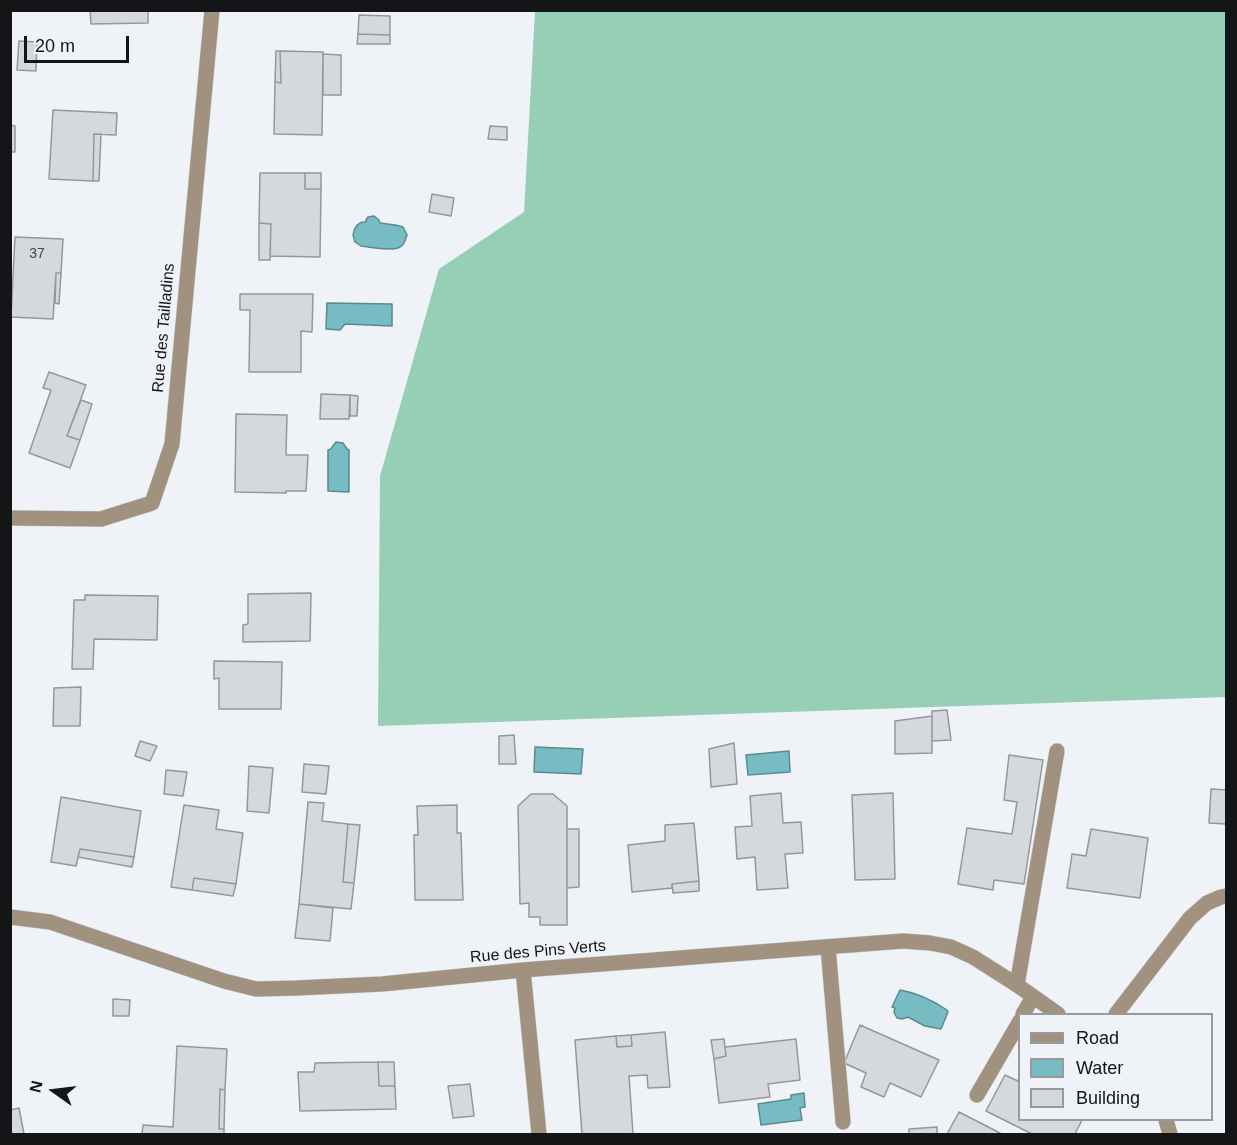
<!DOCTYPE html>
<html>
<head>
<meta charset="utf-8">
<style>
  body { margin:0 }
  #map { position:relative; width:1237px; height:1145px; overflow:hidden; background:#eff2f7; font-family:Arial,sans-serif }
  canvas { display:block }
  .frame { position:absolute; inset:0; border:12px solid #141517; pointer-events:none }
  .legend { position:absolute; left:1018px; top:1013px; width:195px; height:108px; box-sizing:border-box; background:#eff2f7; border:2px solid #979a9d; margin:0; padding:8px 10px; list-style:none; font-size:18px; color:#141517 }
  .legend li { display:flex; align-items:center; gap:12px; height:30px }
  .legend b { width:30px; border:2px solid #979a9d }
  .north { position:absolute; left:24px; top:1061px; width:60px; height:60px; -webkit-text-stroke:4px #eff2f7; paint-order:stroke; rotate:284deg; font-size:16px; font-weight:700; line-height:24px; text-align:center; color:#141517 }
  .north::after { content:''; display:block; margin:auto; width:21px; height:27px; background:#141517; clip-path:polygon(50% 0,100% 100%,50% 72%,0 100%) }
  .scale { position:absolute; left:24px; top:36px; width:105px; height:27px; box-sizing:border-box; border:3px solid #141517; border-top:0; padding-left:8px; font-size:18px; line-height:21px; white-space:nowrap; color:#141517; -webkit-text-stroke:4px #eff2f7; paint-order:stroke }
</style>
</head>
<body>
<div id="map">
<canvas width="1237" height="1145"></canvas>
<div class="frame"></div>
<ul class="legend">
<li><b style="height:8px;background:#a19280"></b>Road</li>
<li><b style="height:16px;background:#78bcc3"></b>Water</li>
<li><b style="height:16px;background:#d5d8dc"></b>Building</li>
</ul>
<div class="north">N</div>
<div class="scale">20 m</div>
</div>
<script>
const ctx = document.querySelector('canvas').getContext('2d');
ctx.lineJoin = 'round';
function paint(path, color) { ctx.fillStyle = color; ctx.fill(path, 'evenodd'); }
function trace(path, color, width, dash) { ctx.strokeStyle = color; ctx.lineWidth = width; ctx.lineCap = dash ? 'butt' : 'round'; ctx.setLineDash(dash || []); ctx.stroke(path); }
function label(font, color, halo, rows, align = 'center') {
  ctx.font = font + ' Arial,sans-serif'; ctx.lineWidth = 4.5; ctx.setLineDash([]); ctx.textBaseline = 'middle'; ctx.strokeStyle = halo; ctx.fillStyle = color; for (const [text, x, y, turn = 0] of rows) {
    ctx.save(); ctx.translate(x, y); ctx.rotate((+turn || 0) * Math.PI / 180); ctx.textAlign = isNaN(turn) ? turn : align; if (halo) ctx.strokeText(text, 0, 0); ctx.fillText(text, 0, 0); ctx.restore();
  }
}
paint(new Path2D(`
  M 535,11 L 1226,11 L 1226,697 L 378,726 L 380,476 L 439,269 L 524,212 Z`), '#96cfb5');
const water = new Path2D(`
  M 374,216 L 379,220 L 380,223 L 395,225 L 403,227 L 407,235 C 405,241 404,246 398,248 C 390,251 369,247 361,246 L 355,242 L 353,235 C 354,228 358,221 366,222 L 366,220 L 368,217 Z
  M 327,303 L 392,304 L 392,326 L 345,324 L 340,330 L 326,329 Z
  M 336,442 L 343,443 L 347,449 L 349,450 L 349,492 L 328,491 L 328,450 L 331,449 L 332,447 Z
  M 535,747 L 583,749 L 581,774 L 534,772 Z
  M 789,751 L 790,772 L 748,775 L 746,755 Z
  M 900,990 C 918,993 932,1000 947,1010 L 948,1012 L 941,1029 L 925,1026 L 908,1017 L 902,1019 L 897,1018 L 894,1012 L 895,1008 L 892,1007 Z
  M 804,1093 L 805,1107 L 800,1108 L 802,1120 L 761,1125 L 758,1104 L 791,1099 L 791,1095 Z`);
paint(water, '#78bcc3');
trace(water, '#5a8a8f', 1.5);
const building = new Path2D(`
  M 90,10 L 148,10 L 148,23 L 91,24 Z
  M 359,15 L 390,16 L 390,35 L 358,34 Z
  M 358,34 L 390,35 L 390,44 L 357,44 Z
  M 19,41 L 37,42 L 36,71 L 17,70 Z
  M 276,51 L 280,51 L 281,83 L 275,82 Z
  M 280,51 L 323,52 L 322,135 L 274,134 L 275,82 L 281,83 Z
  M 323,54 L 341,55 L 341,95 L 323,95 Z
  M 53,110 L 117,113 L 116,135 L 94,134 L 93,181 L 49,179 Z
  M 10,125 L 15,126 L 15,152 L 10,152 Z
  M 490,126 L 507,127 L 507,140 L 488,139 Z
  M 94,134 L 101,134 L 99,181 L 93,181 Z
  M 260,173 L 305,173 L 305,189 L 321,189 L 320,257 L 270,256 L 271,224 L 259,223 Z
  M 305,173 L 321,173 L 321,189 L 305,189 Z
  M 432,194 L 454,198 L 451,216 L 429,212 Z
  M 259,223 L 271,224 L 270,260 L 259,260 Z
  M 15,237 L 63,239 L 61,273 L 56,273 L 53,319 L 11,317 Z
  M 56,273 L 61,273 L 59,304 L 55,303 Z
  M 240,294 L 313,294 L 312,332 L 301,331 L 301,372 L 249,372 L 250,310 L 240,310 Z
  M 49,372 L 86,385 L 67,436 L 80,440 L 70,468 L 29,453 L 51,390 L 43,388 Z
  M 321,394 L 350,395 L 349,419 L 320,419 Z
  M 350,395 L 358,396 L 357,416 L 350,416 Z
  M 81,400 L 92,404 L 80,440 L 67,436 Z
  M 236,414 L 287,415 L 286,455 L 308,455 L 306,491 L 286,491 L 286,493 L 235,492 Z
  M 311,593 L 310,641 L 243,642 L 243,625 L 248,624 L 248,594 Z
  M 85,595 L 158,596 L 157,640 L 94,639 L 93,669 L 72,669 L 74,600 L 85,600 Z
  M 214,661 L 282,662 L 281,709 L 219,709 L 219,678 L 214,679 Z
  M 81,687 L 80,726 L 53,726 L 54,688 Z
  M 947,710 L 951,740 L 932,741 L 932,711 Z
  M 932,716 L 932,753 L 895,754 L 895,721 Z
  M 514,735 L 516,764 L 499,764 L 499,736 Z
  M 140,741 L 157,746 L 150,761 L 135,756 Z
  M 734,743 L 737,784 L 711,787 L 709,749 Z
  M 1009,755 L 1043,760 L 1024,884 L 994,880 L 993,890 L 958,884 L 967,828 L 1012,834 L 1017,802 L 1004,800 Z
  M 304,764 L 329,766 L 326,794 L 302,792 Z
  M 249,766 L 273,768 L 269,813 L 247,811 Z
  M 166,770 L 187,772 L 183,796 L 164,794 Z
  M 1211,789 L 1226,790 L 1226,824 L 1209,823 Z
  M 781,793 L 783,823 L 801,822 L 803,853 L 785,854 L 788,888 L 757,890 L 755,857 L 737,859 L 735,827 L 752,826 L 750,796 Z
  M 893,793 L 895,879 L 855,880 L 852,795 Z
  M 531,794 L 553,794 L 567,806 L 567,925 L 540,925 L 540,917 L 529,917 L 529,903 L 520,904 L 518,806 Z
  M 61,797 L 141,811 L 134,857 L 80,849 L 76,866 L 51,862 Z
  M 308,802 L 324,803 L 322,821 L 348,824 L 343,882 L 354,883 L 351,909 L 299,904 Z
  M 184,805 L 219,810 L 216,829 L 243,833 L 236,884 L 194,878 L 192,890 L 171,887 Z
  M 457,805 L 457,833 L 461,833 L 463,900 L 415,900 L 414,835 L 418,835 L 417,806 Z
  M 694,823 L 699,881 L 672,884 L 672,888 L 632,892 L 628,845 L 665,841 L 665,825 Z
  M 348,824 L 360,825 L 354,883 L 343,882 Z
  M 567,829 L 579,829 L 579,887 L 567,888 Z
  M 1091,829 L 1148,838 L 1140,898 L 1067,888 L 1072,854 L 1086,856 Z
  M 80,849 L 134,857 L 132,867 L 78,857 Z
  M 194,878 L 236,884 L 233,896 L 192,890 Z
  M 699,881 L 699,891 L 673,893 L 672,884 Z
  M 299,904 L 333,908 L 330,941 L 295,938 Z
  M 113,999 L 130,1000 L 129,1016 L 113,1016 Z
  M 860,1025 L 939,1060 L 921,1097 L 890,1083 L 884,1097 L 861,1087 L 866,1073 L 844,1063 Z
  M 665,1032 L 670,1087 L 648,1088 L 647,1075 L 629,1076 L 633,1134 L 582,1134 L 575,1040 L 616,1036 L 617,1047 L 632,1046 L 631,1035 Z
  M 631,1035 L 632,1046 L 617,1047 L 616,1036 Z
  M 724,1039 L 726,1056 L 714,1059 L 711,1040 Z
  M 796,1039 L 800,1080 L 768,1084 L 770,1097 L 719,1103 L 714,1059 L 726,1056 L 725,1047 Z
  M 177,1046 L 227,1049 L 225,1090 L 220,1089 L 219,1129 L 224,1129 L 224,1134 L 142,1134 L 143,1125 L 173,1127 Z
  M 378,1062 L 394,1062 L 395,1086 L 379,1086 Z
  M 378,1062 L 379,1086 L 395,1086 L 396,1109 L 300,1111 L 298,1072 L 314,1072 L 315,1063 Z
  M 1005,1075 L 1020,1082 L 1020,1120 L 1082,1120 L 1075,1134 L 1032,1134 L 986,1111 Z
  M 470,1084 L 474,1116 L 453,1118 L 448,1086 Z
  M 220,1089 L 225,1090 L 224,1129 L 219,1129 Z
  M 19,1108 L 24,1134 L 10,1134 L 10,1110 Z
  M 959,1112 L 1000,1133 L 999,1134 L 947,1134 Z
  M 937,1127 L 937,1134 L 909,1134 L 909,1129 Z`);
paint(building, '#d5d8dc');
trace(building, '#95979b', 1.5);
const lane = new Path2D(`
  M 828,947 L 843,1122
  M 1017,985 L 1057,751
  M 1023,1014 L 1033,997
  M 1116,1014 L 1190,918 L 1207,903 L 1221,897 L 1226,896
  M 977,1095 L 1020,1021`);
const street = new Path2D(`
  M 10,518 L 101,519 L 152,503 L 172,444 L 212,10
  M 10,917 L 50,922 L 224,981 L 256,989 L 297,988 L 382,984 L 523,970 L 903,941 L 930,943 L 951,947 L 973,957 L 1017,985 L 1058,1014
  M 523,970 L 539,1134
  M 1166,1120 L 1170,1134`);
trace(lane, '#cccfd3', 16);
trace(street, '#cccfd3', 16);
trace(lane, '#a19280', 15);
trace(street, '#a19280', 15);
label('14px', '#444648', null, [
  ["37",37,254]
]);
label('16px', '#141517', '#eff2f7', [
  ["Rue des Tailladins",164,328,-85],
  ["Rue des Pins Verts",538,952,-5]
]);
</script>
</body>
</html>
